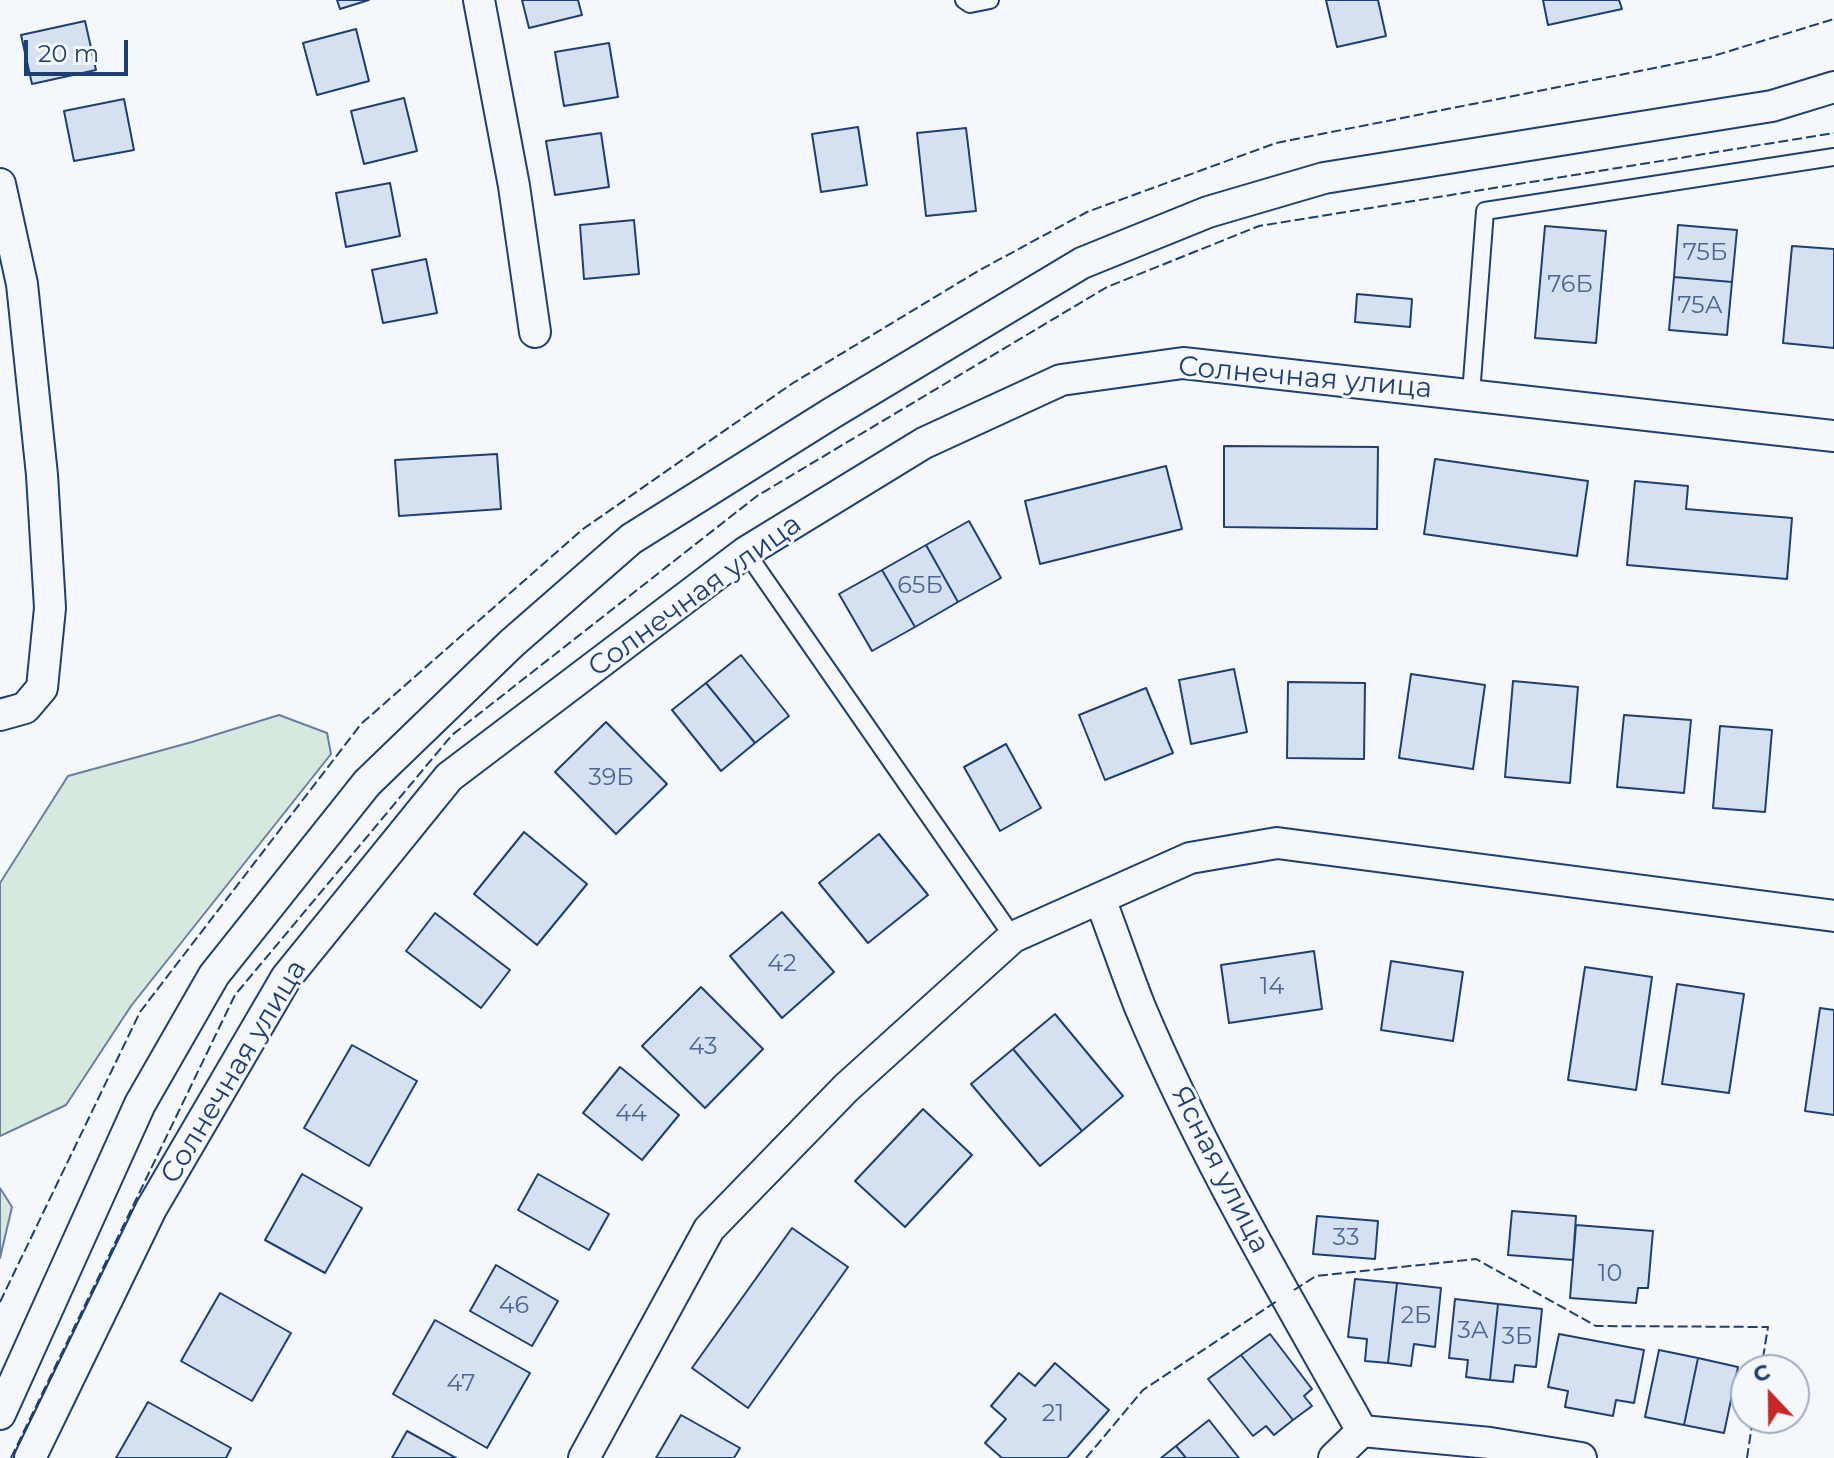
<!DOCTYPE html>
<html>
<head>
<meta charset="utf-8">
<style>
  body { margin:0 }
  #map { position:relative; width:1834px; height:1458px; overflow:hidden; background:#f4f7fb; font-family:Montserrat,sans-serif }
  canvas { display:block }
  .north { position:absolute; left:1730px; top:1354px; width:80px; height:80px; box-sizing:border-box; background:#f4f7fb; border:2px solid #9eadc5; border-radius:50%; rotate:338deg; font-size:22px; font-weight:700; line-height:32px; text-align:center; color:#1d3f73 }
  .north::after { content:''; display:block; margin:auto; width:28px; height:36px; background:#c62828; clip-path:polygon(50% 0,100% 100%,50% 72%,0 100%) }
  .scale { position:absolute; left:24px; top:40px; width:104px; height:36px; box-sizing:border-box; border:4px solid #1d3f73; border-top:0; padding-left:10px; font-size:24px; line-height:28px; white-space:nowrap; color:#1d3f73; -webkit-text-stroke:6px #f4f7fb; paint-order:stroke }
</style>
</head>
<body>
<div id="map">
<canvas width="1834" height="1458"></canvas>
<div class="north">С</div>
<div class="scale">20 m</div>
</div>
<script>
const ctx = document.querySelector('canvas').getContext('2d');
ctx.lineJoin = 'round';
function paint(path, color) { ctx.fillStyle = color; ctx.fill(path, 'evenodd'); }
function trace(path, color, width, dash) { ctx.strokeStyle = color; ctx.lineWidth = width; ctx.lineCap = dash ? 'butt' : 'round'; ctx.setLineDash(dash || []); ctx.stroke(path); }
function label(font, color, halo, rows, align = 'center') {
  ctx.font = font + ' Montserrat,sans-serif'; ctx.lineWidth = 6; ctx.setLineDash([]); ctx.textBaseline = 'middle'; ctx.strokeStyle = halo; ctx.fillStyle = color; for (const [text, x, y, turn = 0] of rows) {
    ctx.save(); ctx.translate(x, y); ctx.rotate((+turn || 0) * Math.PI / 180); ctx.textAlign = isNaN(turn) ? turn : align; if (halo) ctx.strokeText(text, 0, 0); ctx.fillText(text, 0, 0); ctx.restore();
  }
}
const green = new Path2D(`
  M 279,715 L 327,733 L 331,754 L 131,1006 L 66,1105 L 0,1136 L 0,883 L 68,776 L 192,742 Z
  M 0,1188 L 12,1207 L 0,1258 Z`);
paint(green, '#d7e8df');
trace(green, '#687fa3', 2);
const building = new Path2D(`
  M 337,0 L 369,0 L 340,9 Z
  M 522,0 L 578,0 L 582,15 L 529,28 Z
  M 1326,0 L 1378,0 L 1386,36 L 1337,47 Z
  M 1543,0 L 1619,0 L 1622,9 L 1548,25 Z
  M 85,21 L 96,70 L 32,84 L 21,35 Z
  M 356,29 L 369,81 L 317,95 L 303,43 Z
  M 609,43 L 618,97 L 564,106 L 555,52 Z
  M 404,98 L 417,151 L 364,164 L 351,111 Z
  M 124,99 L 134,150 L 74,161 L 64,111 Z
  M 858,127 L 867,185 L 821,192 L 812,134 Z
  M 966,128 L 976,211 L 926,216 L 917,133 Z
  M 601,133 L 609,187 L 555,195 L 546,141 Z
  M 390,183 L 400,236 L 346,247 L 336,193 Z
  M 634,220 L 639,274 L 584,279 L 580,225 Z
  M 1678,225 L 1737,230 L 1732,282 L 1674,277 Z
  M 1545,226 L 1606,231 L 1596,343 L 1535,338 Z
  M 1792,246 L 1834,249 L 1834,348 L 1783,343 Z
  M 426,259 L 437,313 L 383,323 L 372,270 Z
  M 1674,277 L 1732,282 L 1727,335 L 1669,330 Z
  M 1357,294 L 1412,299 L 1410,327 L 1355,322 Z
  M 1224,446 L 1378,447 L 1377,529 L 1224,527 Z
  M 497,454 L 501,509 L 399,516 L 395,460 Z
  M 1435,459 L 1588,481 L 1577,556 L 1424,534 Z
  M 1166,466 L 1182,529 L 1040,564 L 1025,501 Z
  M 1635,481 L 1688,486 L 1686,509 L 1792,518 L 1787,579 L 1627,565 Z
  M 969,521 L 1001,578 L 958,602 L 926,545 Z
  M 926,545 L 958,602 L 915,627 L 882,570 Z
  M 882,570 L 915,627 L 872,651 L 839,594 Z
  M 741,655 L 789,716 L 755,743 L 706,683 Z
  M 1234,669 L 1247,732 L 1191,744 L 1179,680 Z
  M 1411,674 L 1485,685 L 1473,769 L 1399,758 Z
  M 1513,681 L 1578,687 L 1570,783 L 1505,777 Z
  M 1288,682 L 1365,683 L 1364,759 L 1287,758 Z
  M 706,683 L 755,743 L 721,771 L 672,710 Z
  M 1146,688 L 1173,753 L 1105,780 L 1079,715 Z
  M 1624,715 L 1691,720 L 1684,793 L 1617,787 Z
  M 606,722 L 667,784 L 616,834 L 555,772 Z
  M 1720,726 L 1772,730 L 1765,812 L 1713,808 Z
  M 1006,744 L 1041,808 L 1000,831 L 964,767 Z
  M 524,832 L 587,884 L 537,945 L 474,894 Z
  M 879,834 L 928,895 L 868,943 L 819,883 Z
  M 782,912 L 834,972 L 782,1018 L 730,956 Z
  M 435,913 L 510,970 L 481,1008 L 406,951 Z
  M 1314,951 L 1322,1009 L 1229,1023 L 1221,965 Z
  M 1391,961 L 1463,972 L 1453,1041 L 1381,1030 Z
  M 1585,967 L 1652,977 L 1636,1090 L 1568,1080 Z
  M 1677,984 L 1744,994 L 1729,1093 L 1662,1084 Z
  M 701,987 L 763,1049 L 705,1108 L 642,1046 Z
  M 1820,1008 L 1834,1010 L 1834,1115 L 1805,1111 Z
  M 1055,1014 L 1123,1096 L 1082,1131 L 1013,1049 Z
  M 352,1045 L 417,1081 L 369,1166 L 304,1128 Z
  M 1013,1049 L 1082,1131 L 1040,1166 L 971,1084 Z
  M 620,1067 L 679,1115 L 642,1160 L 583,1113 Z
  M 923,1109 L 972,1155 L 905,1227 L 855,1181 Z
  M 302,1174 L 362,1208 L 325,1273 L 265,1240 Z
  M 538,1174 L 609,1214 L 589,1250 L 518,1210 Z
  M 1512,1211 L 1576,1216 L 1573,1260 L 1508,1255 Z
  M 1317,1216 L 1378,1221 L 1375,1259 L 1313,1254 Z
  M 1576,1225 L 1653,1231 L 1648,1288 L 1638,1288 L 1636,1303 L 1570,1298 Z
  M 792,1228 L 848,1267 L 748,1408 L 692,1368 Z
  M 496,1265 L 558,1301 L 532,1346 L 470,1311 Z
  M 1355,1279 L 1397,1283 L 1388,1363 L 1365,1361 L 1367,1339 L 1348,1337 Z
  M 1397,1283 L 1441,1288 L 1435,1347 L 1414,1344 L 1411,1366 L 1388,1363 Z
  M 220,1293 L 291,1333 L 252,1401 L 181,1361 Z
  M 1455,1299 L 1498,1304 L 1490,1380 L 1466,1377 L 1468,1360 L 1449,1358 Z
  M 1498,1304 L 1542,1309 L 1536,1367 L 1515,1365 L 1513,1382 L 1490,1380 Z
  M 435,1320 L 530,1373 L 487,1448 L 393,1394 Z
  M 1270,1334 L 1312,1389 L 1304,1396 L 1312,1406 L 1293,1420 L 1241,1355 Z
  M 1559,1334 L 1644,1350 L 1634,1403 L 1616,1400 L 1613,1416 L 1565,1407 L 1568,1391 L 1548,1387 Z
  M 1659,1350 L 1698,1358 L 1684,1425 L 1645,1417 Z
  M 1241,1355 L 1293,1420 L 1274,1435 L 1266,1426 L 1253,1436 L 1208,1379 Z
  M 1698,1358 L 1738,1367 L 1724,1433 L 1684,1425 Z
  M 1055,1363 L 1109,1410 L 1067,1458 L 1002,1458 L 985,1443 L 1006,1419 L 991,1406 L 1019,1373 L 1035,1386 Z
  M 148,1402 L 231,1448 L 226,1458 L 116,1458 Z
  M 681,1415 L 740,1448 L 734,1458 L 656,1458 Z
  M 1209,1420 L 1239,1458 L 1186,1458 L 1176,1446 Z
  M 407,1431 L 456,1458 L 392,1458 Z
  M 1176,1446 L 1186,1458 L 1161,1458 Z`);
paint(building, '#d5e0f0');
trace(building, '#1d3f73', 2);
const lane = new Path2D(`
  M 964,0 L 970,4 L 990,0
  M 1471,394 L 1485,211 L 1834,157
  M 746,552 L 1013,937`);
const street = new Path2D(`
  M 479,0 L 514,186 L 535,332
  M 0,184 L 22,284 L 42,475 L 50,608 L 42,688 L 25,708 L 0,715
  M 1100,899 C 1114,935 1126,972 1140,1007 C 1202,1154 1284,1292 1362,1431 L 1490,1443 L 1581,1458
  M 0,1414 L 140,1104 L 214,975 L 367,783 L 512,643 L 631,539 L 832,413 L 1082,263 L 1208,212 L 1324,178 L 1772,106 L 1834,87
  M 30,1458 L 151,1209 L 286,978 L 449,777 L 746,552 L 924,443 L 1061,380 L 1183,363 L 1834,436
  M 584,1458 L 709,1229 L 846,1088 L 1013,937 L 1190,858 L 1277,843 L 1834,916
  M 1334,1458 L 1362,1431`);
trace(lane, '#1d3f73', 20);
trace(street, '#1d3f73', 34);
trace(lane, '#f4f7fb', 16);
trace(street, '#f4f7fb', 30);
trace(new Path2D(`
  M 1294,1290 L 1316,1276 L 1476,1259 L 1596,1326 L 1768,1327 L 1761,1370
  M 0,1302 L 140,1012 L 361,724 L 583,529 L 793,383 L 978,271 L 1087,212 L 1276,143 L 1710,57 L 1834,19
  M 11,1458 L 235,995 L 452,735 L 757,496 L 1107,287 L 1259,226 L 1834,133
  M 1086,1458 L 1143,1390 L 1277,1301
  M 1747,1458 L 1753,1418`), '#1d3f73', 2, [10, 4]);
label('24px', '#4b6792', null, [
  ["75Б",1705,253],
  ["76Б",1570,285],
  ["75А",1700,306],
  ["65Б",920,586],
  ["39Б",611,778],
  ["42",782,964],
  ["14",1272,987],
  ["43",703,1047],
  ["44",631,1114],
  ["33",1346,1238],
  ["10",1610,1274],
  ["46",514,1306],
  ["2Б",1416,1316],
  ["3А",1473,1331],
  ["3Б",1517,1337],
  ["47",461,1384],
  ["21",1053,1414]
]);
label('28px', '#1d3f73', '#f4f7fb', [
  ["Солнечная улица",1305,378,5],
  ["Солнечная улица",695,596,-36],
  ["Солнечная улица",234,1072,-59],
  ["Ясная улица",1220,1170,63]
]);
</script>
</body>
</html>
